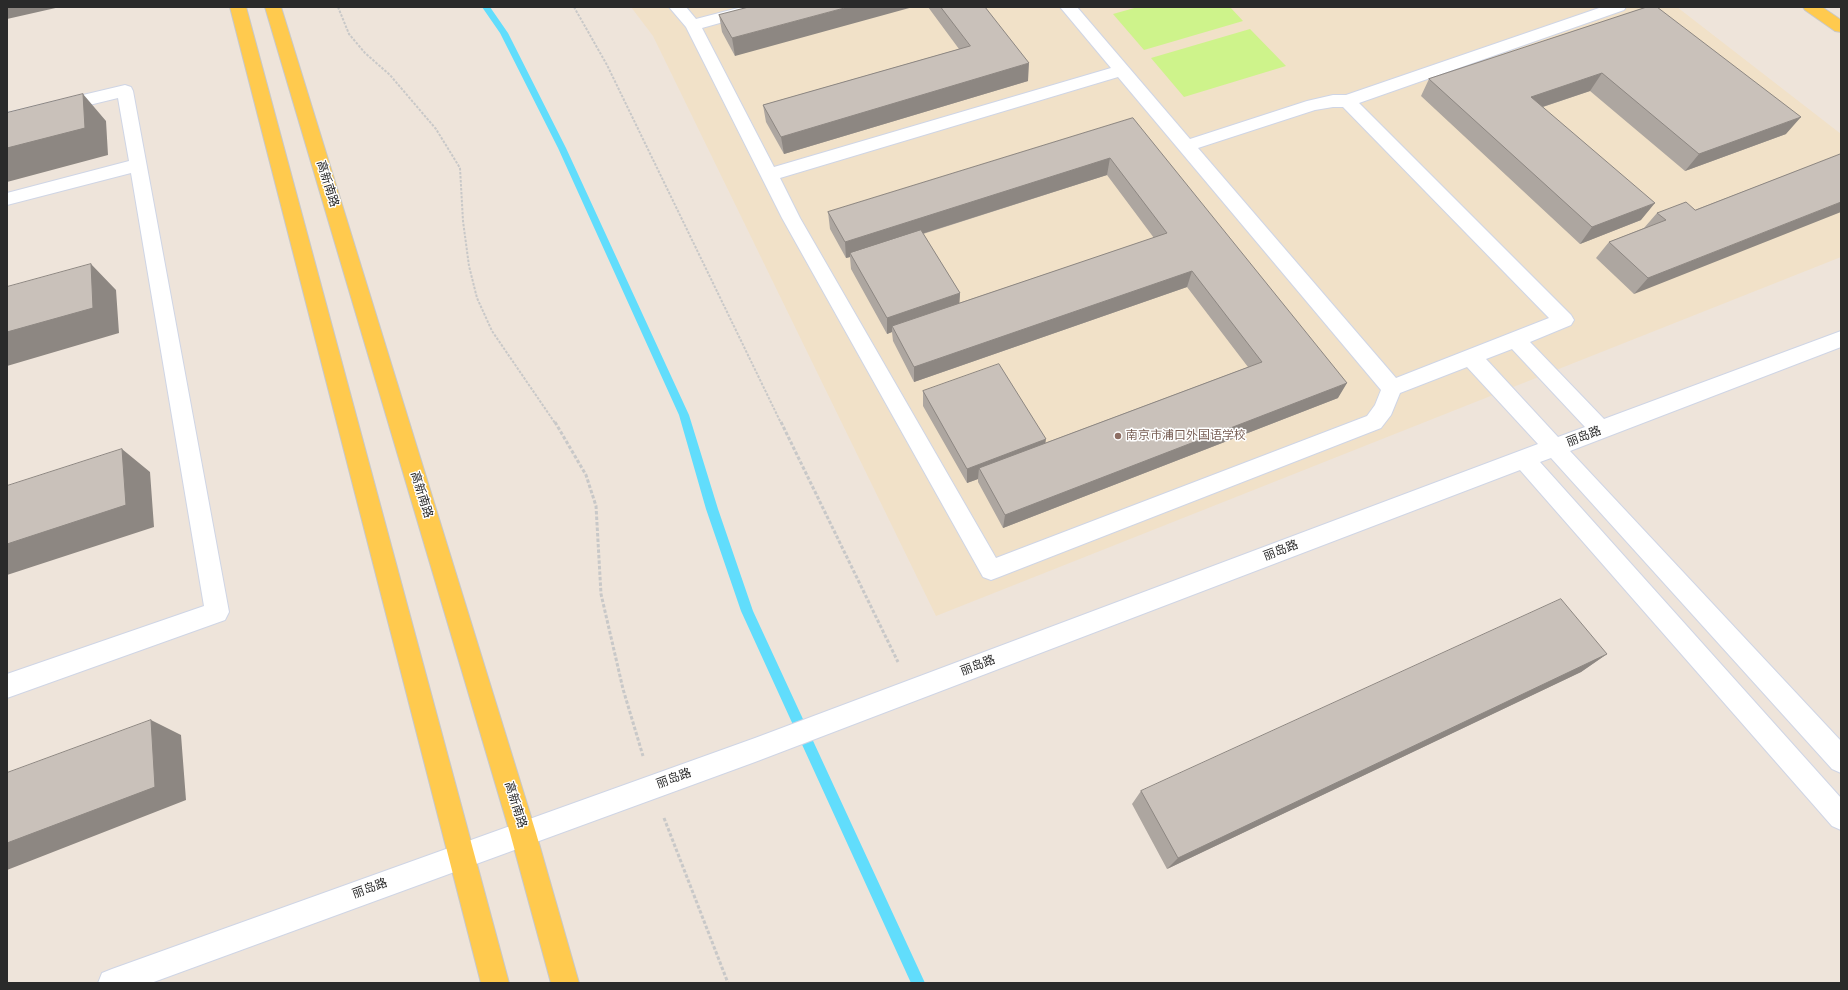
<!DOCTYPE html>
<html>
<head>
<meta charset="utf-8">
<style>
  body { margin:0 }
  #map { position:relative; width:1848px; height:990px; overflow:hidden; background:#eee4da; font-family:Roboto,sans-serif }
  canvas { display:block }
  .frame { position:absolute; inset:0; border:8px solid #2a2a2a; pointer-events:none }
</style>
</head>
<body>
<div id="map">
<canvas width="1848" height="990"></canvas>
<div class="frame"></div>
</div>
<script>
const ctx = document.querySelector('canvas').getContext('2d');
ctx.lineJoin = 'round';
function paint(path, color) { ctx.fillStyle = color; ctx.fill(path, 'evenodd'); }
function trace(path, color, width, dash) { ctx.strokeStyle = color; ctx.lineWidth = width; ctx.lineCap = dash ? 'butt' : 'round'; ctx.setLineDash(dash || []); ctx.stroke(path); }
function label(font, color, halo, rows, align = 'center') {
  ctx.font = font + ' Roboto,"Noto Sans SC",sans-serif'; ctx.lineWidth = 3; ctx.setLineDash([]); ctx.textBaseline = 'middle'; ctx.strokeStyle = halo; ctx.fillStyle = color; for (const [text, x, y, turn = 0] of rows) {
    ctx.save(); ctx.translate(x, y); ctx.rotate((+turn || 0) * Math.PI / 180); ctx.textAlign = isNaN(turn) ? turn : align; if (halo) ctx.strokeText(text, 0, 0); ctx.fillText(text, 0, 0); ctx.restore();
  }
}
paint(new Path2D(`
  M 631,7 L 1677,7 L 1841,134 L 1841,257 L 936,616 L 653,36 Z`), '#f1e1c8');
paint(new Path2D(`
  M 1138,7 L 1230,7 L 1243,21 L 1144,50 L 1113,14 Z
  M 1250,29 L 1286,66 L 1184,97 L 1151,58 Z`), '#cef38b');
paint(new Path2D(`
  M 482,7 L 490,7 L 508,33 L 566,148 L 689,415 L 718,509 L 753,611 L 925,983 L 911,983 L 741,611 L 706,509 L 679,415 L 558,148 L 500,33 Z`), '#61ddfc');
const minor = new Path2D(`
  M 669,7 L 686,7 L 696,19 L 742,7 L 768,7 L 766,10 L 702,28 L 774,167 L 1111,68 L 1060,7 L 1077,7 L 1190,139 L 1307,101 L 1333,95 L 1346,95 L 1602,7 L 1626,7 L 1624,10 L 1359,103 L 1571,315 L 1574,320 L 1571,325 L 1530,342 L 1604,419 L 1841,331 L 1841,347 L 1570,451 L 1841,741 L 1841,773 L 1832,769 L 1551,458 L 1540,462 L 1841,798 L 1841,830 L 1832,826 L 1520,470 L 755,762 L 151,983 L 98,983 L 102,973 L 112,969 L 755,738 L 1538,444 L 1467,367 L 1400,393 L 1391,415 L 1381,428 L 999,577 L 991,580 L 983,577 L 782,218 L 686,27 ZM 1118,77 L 1381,390 L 1375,405 L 1367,416 L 996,558 L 800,218 L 780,178 ZM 1333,107 L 1343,107 L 1549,318 L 1396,378 L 1198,148 L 1315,110 ZM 1512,349 L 1585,427 L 1558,437 L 1486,359 Z
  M 125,85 L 131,87 L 133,91 L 229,612 L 225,620 L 7,698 L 7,674 L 204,606 L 131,173 L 7,205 L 7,193 L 129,161 L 118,98 L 7,125 L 7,113 Z`);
const major = new Path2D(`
  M 230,7 L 246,7 L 509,983 L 481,983 Z
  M 265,7 L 281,7 L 536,833 L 579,983 L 551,983 L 510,833 Z
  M 1803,7 L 1822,7 L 1841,20 L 1841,32 L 1835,31 L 1805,10 Z`);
trace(minor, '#cfd5e5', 2);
trace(major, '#c8c8c8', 2);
trace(new Path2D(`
  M 338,7 L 349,34 L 365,53 L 390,75 L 436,129 L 460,168 L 463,221 L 469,266 L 477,298 L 492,331 L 555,423
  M 574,7 L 607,65 L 781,423`), '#c8c8c8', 2, [2.5, 1.5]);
trace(new Path2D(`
  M 555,422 L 586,475 L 596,506 L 601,594 L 623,689 L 643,756
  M 781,422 L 898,662
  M 664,818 L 728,983`), '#c8c8c8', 3, [3.5, 2]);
paint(minor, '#fff');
paint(major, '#ffca4e');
paint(new Path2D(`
  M 749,7 L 735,56 L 722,32 L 719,15 Z
  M 928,7 L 985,7 L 1028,81 L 784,154 L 766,122 L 763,105 L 959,49 Z
  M 1647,7 L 1786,134 L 1685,171 L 1590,91 L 1543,107 L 1641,220 L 1580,244 L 1421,96 L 1429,79 Z
  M 1133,118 L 1338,398 L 1003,528 L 978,482 L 978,479 L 967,483 L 923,406 L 923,391 L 1045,443 L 1248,367 L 1187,287 L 914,382 L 893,341 L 892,332 L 887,334 L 851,269 L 850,257 L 846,258 L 830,229 L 828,212 ZM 1107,175 L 1154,238 L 959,303 L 960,293 L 923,234 Z
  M 1841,154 L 1634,294 L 1596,258 L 1609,242 L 1644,228 L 1657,213 L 1695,210 Z
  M 1607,654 L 1581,672 L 1167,869 L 1132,804 L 1141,791 Z`), '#ada6a0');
paint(new Path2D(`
  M 7,7 L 60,7 L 7,19 Z
  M 848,7 L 913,7 L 735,56 L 732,38 Z
  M 1029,63 L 1028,81 L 784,154 L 781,137 Z
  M 1602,73 L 1590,91 L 1521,114 L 1531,97 Z
  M 83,94 L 106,121 L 108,155 L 7,182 L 7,148 Z
  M 1801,117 L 1786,134 L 1685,171 L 1699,154 Z
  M 1110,158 L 1107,175 L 852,256 L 850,253 L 850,257 L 846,258 L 845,242 Z
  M 1841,202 L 1841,212 L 1634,294 L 1648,278 Z
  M 1655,203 L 1641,220 L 1580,244 L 1592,227 Z
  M 91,264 L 116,290 L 119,333 L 7,366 L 7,332 Z
  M 1192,271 L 1187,287 L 914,382 L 914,367 Z
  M 960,293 L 959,309 L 892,326 L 892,332 L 887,334 L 887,318 Z
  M 1347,383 L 1338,398 L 1003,528 L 1005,515 Z
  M 1046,439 L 1044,453 L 979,468 L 978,479 L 967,483 L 967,469 Z
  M 122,449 L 150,472 L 154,527 L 7,575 L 7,544 Z
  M 1607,654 L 1581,672 L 1167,869 L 1178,858 Z
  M 151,720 L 181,735 L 186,800 L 7,870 L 7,843 Z`), '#8d8782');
const building = new Path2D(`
  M 749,7 L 848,7 L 732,38 L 719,15 Z
  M 941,7 L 985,7 L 1029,63 L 781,137 L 763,105 L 970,46 Z
  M 1647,7 L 1657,7 L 1801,117 L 1699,154 L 1602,73 L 1531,97 L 1655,203 L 1592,227 L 1429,79 Z
  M 83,94 L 85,128 L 7,148 L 7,113 Z
  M 1133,118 L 1347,383 L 1005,515 L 979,468 L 1262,362 L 1192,271 L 914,367 L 892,326 L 1167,233 L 1110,158 L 845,242 L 828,212 Z
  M 1841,154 L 1841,202 L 1648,278 L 1609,242 L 1666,220 L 1657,213 L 1686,202 L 1695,210 Z
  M 921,230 L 960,293 L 887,318 L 850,253 Z
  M 91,264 L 93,308 L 7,332 L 7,287 Z
  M 999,364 L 1046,439 L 967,469 L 923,391 Z
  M 122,449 L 126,505 L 7,544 L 7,486 Z
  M 1561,599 L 1607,654 L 1178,858 L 1141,791 Z
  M 151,720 L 155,787 L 7,843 L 7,773 Z`);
paint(building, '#c9c1ba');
trace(building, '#8d8782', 1);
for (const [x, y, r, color] of [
  [1118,436,4,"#8d6e63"]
]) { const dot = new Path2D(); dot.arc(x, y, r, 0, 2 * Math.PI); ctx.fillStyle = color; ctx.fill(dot); trace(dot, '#fff', 1.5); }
label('12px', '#2a2a2a', '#fff', [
  ["高新南路",327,184,73],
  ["丽岛路",1584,437,-21],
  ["高新南路",421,495,73],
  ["丽岛路",1281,551,-21],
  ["丽岛路",978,666,-21],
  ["丽岛路",674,779,-20],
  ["高新南路",515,805,73],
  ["丽岛路",370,889,-20]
]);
label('12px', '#785e54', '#fff', [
  ["南京市浦口外国语学校",1126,436]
], 'left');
</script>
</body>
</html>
